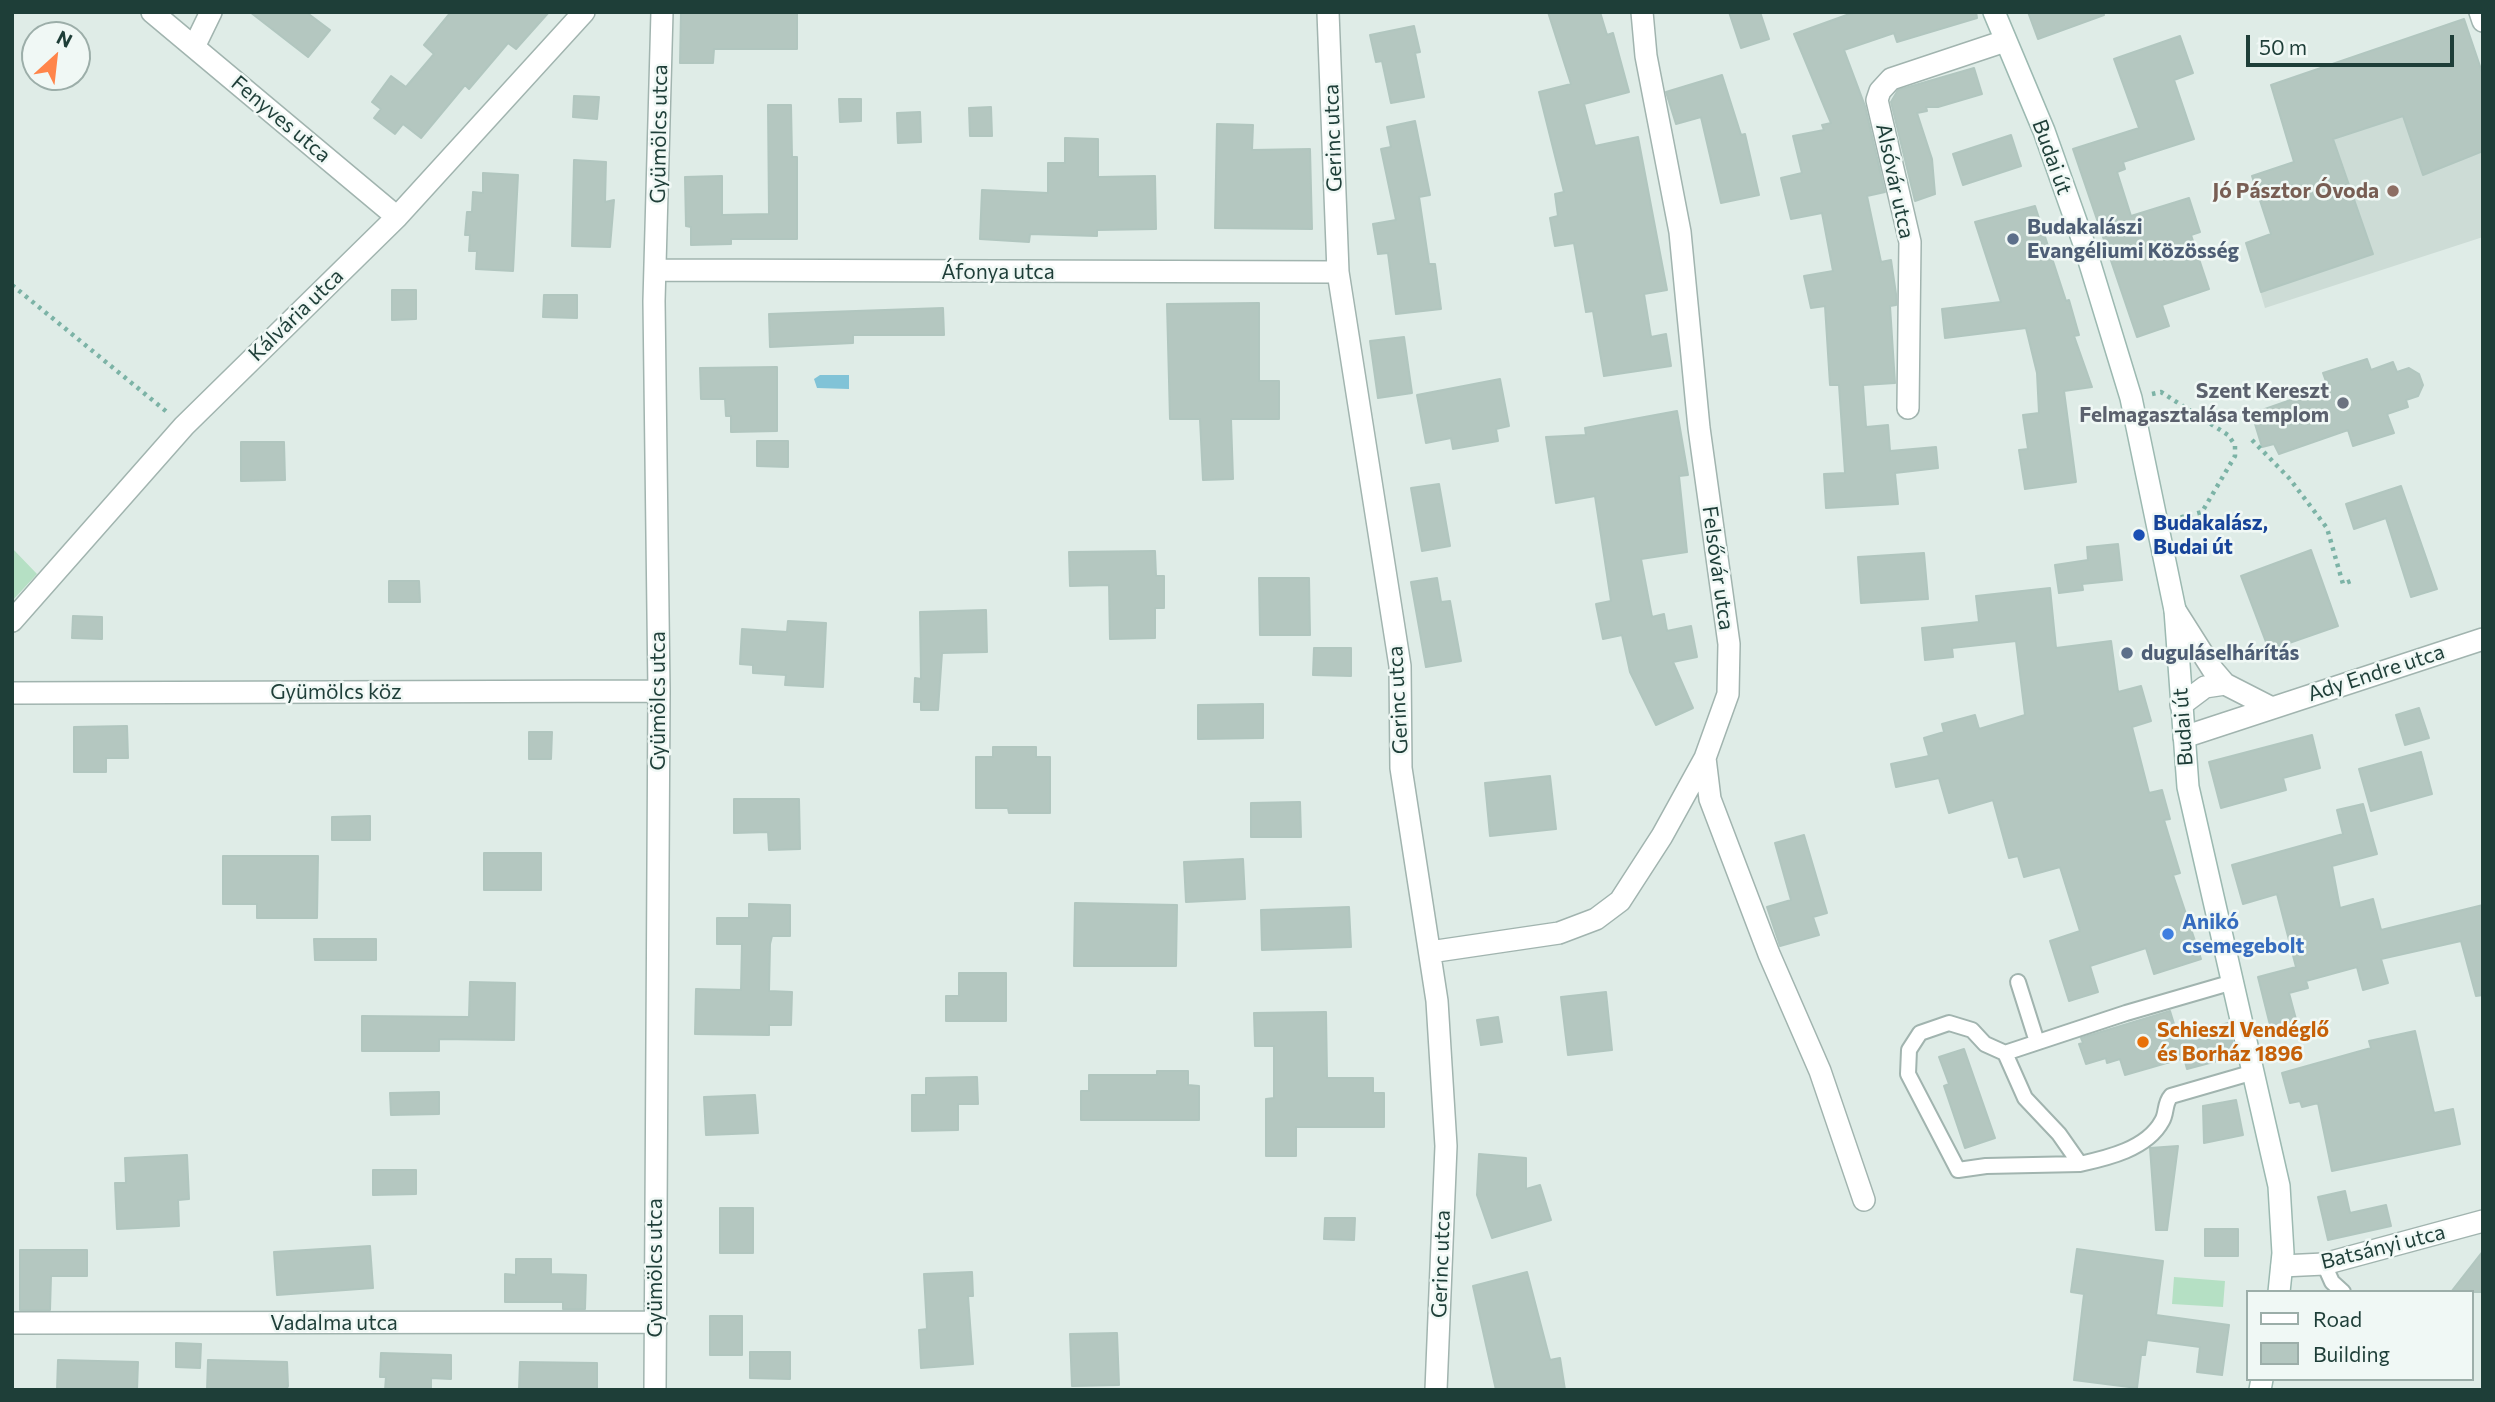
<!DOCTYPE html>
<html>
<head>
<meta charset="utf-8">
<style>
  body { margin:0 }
  #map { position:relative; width:2495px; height:1402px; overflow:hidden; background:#dfece7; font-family:Commissioner,sans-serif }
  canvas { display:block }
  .frame { position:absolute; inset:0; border:14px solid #1e3e38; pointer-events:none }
  .legend { position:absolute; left:2246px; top:1290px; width:228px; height:91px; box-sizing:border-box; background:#f0f8f5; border:2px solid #9caea9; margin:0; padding:9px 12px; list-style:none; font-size:21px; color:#1e3e38 }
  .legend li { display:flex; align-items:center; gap:14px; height:35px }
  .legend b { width:35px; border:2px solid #9caea9 }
  .north { position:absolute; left:21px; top:21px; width:70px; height:70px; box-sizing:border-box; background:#f0f8f5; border:2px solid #9caea9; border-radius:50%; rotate:27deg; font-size:19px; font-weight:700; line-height:28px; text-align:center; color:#1e3e38 }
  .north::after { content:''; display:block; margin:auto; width:24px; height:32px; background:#ff854a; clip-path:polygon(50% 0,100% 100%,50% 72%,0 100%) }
  .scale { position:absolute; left:2246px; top:35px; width:208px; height:32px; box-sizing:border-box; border:4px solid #1e3e38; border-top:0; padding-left:9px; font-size:21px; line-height:24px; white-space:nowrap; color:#1e3e38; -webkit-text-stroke:5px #f0f8f5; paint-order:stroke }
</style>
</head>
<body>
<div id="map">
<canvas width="2495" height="1402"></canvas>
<div class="frame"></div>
<ul class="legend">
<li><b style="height:9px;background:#fff"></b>Road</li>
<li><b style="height:19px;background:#b4c7c0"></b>Building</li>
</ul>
<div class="north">N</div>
<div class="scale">50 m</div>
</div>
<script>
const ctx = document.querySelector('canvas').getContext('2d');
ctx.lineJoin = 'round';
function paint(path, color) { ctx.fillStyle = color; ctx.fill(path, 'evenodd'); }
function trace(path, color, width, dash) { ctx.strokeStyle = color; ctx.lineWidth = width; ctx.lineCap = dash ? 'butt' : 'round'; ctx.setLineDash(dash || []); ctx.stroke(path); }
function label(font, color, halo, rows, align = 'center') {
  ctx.font = font + ' Commissioner,sans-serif'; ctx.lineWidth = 5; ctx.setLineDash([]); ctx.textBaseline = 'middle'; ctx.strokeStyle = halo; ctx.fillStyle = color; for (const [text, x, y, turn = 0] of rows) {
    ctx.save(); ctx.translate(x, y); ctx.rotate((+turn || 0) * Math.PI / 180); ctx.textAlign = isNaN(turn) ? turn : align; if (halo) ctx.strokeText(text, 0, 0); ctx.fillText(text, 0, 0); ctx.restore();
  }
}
paint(new Path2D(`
  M 2464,19 L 2483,75 L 2483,237 L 2265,308 L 2246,243 L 2314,220 L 2271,85 Z`), '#cddcd6');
paint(new Path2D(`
  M 12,548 L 37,574 L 12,601 Z
  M 2174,1277 L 2225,1281 L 2223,1307 L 2172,1304 Z`), '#b5e0c4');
paint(new Path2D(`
  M 820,375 L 849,375 L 849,389 L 817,388 L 814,379 Z`), '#81c3d7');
const building = new Path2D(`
  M 250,12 L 306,12 L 330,30 L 308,57 Z
  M 451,12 L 549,12 L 516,49 L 508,43 L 469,89 L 465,85 L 421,138 L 403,124 L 395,134 L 374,118 L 381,109 L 372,102 L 391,76 L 406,87 L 434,54 L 424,45 Z
  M 681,12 L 797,12 L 797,49 L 714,49 L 713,63 L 680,63 Z
  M 1548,12 L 1600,12 L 1607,35 L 1613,33 L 1629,92 L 1584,104 L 1595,146 L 1638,137 L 1667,290 L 1644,294 L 1651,337 L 1666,334 L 1671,366 L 1604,376 L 1593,311 L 1586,312 L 1574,243 L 1555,246 L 1550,218 L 1558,216 L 1555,194 L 1564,192 L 1539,92 L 1571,84 Z
  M 1729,12 L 1760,12 L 1769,39 L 1741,48 Z
  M 1855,12 L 1976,12 L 1977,18 L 1897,42 L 1894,33 L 1844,50 L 1865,106 L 1885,192 L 1867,196 L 1881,262 L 1891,260 L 1896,294 L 1896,305 L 1890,306 L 1895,383 L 1863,385 L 1866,427 L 1888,425 L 1890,451 L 1936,447 L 1938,468 L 1895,473 L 1898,504 L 1826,508 L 1824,474 L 1845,473 L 1839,385 L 1830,385 L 1825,306 L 1811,308 L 1804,276 L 1833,271 L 1822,213 L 1791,219 L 1781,178 L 1802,173 L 1793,136 L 1824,130 L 1822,125 L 1831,123 L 1794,34 Z
  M 2028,12 L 2103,12 L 2104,15 L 2038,39 Z
  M 2464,19 L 2483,75 L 2483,151 L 2423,175 L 2403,116 L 2333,139 L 2373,254 L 2261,292 L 2246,243 L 2271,234 L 2252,176 L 2294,162 L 2271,85 Z
  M 1414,26 L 1420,52 L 1415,53 L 1424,97 L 1391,103 L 1382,61 L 1376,62 L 1370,35 Z
  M 2180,36 L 2193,73 L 2174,80 L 2194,139 L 2123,162 L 2125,169 L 2117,172 L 2131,216 L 2189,198 L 2200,232 L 2191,235 L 2209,289 L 2162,305 L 2169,326 L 2137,337 L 2073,149 L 2139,128 L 2114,59 Z
  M 1974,68 L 1982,94 L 1938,107 L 1926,107 L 1927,111 L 1917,113 L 1932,159 L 1935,194 L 1915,201 L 1891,102 L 1898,90 Z
  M 1722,75 L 1741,135 L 1745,134 L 1759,195 L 1721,203 L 1701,117 L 1676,124 L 1666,92 Z
  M 574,96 L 599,97 L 597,119 L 573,117 Z
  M 839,99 L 861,99 L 861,121 L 840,122 Z
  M 768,105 L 791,105 L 792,157 L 797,157 L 797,239 L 731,239 L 731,244 L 691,245 L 691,227 L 686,226 L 685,177 L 722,176 L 722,215 L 769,214 Z
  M 991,107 L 992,136 L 970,136 L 969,108 Z
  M 920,112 L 921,142 L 898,143 L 897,113 Z
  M 1415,121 L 1430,195 L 1419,197 L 1429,264 L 1435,264 L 1441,309 L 1396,314 L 1388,253 L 1378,254 L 1373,224 L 1396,220 L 1381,149 L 1391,147 L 1387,127 Z
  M 1217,124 L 1253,125 L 1252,150 L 1310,149 L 1312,229 L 1215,228 Z
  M 2011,135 L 2021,166 L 1963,185 L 1953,154 Z
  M 1065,138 L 1098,139 L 1098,177 L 1155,176 L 1156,229 L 1097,230 L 1097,236 L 1030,234 L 1029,242 L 980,239 L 982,190 L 1048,193 L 1048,163 L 1065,163 Z
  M 574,160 L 606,162 L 605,202 L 614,200 L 610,247 L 572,246 Z
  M 483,173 L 518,175 L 513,271 L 476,269 L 477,251 L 469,251 L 470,235 L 465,235 L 467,212 L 472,212 L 473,192 L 483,193 Z
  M 2035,206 L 2066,301 L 2069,300 L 2079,335 L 2074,336 L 2092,387 L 2064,391 L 2076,482 L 2025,489 L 2019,450 L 2028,449 L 2023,415 L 2039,413 L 2037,373 L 2026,328 L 1945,338 L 1942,309 L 2001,302 L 1975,222 Z
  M 392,290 L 416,290 L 416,319 L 392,320 Z
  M 544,295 L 577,295 L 577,318 L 543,317 Z
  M 1259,303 L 1259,381 L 1279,381 L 1279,419 L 1231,419 L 1233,479 L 1203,480 L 1200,419 L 1170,419 L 1167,304 Z
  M 943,308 L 944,335 L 853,335 L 853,343 L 770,347 L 769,314 Z
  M 1404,337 L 1412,393 L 1378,398 L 1370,341 Z
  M 2367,359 L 2371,370 L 2393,362 L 2397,372 L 2409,368 L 2419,374 L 2423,385 L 2418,396 L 2406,400 L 2408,407 L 2387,414 L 2394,433 L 2353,446 L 2348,430 L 2279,454 L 2274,444 L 2262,447 L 2255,424 L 2266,420 L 2262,410 L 2328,387 L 2323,373 Z
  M 777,367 L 777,431 L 731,432 L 731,416 L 726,416 L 725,399 L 701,399 L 700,368 Z
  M 1500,379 L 1509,426 L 1496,429 L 1498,441 L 1453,449 L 1451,438 L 1426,443 L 1417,395 Z
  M 1677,411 L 1688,475 L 1679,476 L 1687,552 L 1641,559 L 1652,617 L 1664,614 L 1667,631 L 1691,626 L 1697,657 L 1673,662 L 1693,708 L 1656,725 L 1630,672 L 1622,635 L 1603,639 L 1596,604 L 1611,601 L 1595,496 L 1556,503 L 1546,437 L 1586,435 L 1585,428 Z
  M 757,441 L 788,441 L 788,467 L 757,466 Z
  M 241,442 L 284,442 L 285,480 L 241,481 Z
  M 1439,484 L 1450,546 L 1422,551 L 1411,488 Z
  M 2401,486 L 2437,589 L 2411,597 L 2386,518 L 2354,529 L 2346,504 Z
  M 2118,544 L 2122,580 L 2082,584 L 2083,590 L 2059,593 L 2055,565 L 2088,560 L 2087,547 Z
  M 2311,550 L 2338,626 L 2269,650 L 2241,576 Z
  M 1155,551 L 1156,576 L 1164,576 L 1164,608 L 1155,608 L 1155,638 L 1110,639 L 1109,585 L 1070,586 L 1069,552 Z
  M 1924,553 L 1928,599 L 1861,603 L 1858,557 Z
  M 1259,578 L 1309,578 L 1310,635 L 1260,635 Z
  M 1437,578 L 1441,602 L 1450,601 L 1461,661 L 1426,667 L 1411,582 Z
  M 389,581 L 419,581 L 420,602 L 389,602 Z
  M 2050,588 L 2056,648 L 2111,641 L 2118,692 L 2141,686 L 2151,721 L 2132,727 L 2149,793 L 2162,790 L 2170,819 L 2164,820 L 2180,873 L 2173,875 L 2201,959 L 2154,974 L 2146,948 L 2090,966 L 2098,992 L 2069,1001 L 2050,941 L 2080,931 L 2060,867 L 2024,877 L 2018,856 L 2009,858 L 1993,800 L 1949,813 L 1939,778 L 1896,787 L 1891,764 L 1929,756 L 1924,738 L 1944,732 L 1942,724 L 1975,715 L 1979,729 L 2025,715 L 2016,641 L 1952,648 L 1953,657 L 1925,660 L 1922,628 L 1979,622 L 1976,596 Z
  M 986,610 L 987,652 L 942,653 L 938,710 L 921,710 L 921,702 L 914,702 L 915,678 L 921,679 L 920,612 Z
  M 73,616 L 102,617 L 102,639 L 72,638 Z
  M 788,621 L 826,623 L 823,687 L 785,685 L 786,675 L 753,673 L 753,665 L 740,664 L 742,629 L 787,632 Z
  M 1314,648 L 1351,648 L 1351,676 L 1313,675 Z
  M 1263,704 L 1263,738 L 1198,739 L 1198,705 Z
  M 2419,708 L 2429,738 L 2405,745 L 2396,715 Z
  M 127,726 L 128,758 L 106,758 L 106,772 L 74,772 L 74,727 Z
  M 529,732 L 552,732 L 551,759 L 529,759 Z
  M 2312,735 L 2320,768 L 2283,778 L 2286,790 L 2221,808 L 2209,762 Z
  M 993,747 L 1036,747 L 1036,757 L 1050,757 L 1050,813 L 1009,813 L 1008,808 L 976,808 L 976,757 L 993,757 Z
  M 2421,752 L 2432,794 L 2371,811 L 2359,769 Z
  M 1550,776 L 1556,829 L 1490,836 L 1485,783 Z
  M 734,799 L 799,799 L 800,849 L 769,850 L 768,832 L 734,833 Z
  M 1300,802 L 1301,837 L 1251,837 L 1251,803 Z
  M 2363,804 L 2377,854 L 2332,866 L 2340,908 L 2373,899 L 2381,930 L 2483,905 L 2483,995 L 2476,996 L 2461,941 L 2381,959 L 2388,983 L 2363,990 L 2357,967 L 2306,981 L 2308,988 L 2289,993 L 2297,1023 L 2271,1029 L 2258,977 L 2296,967 L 2277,894 L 2243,904 L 2232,865 L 2343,834 L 2337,810 Z
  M 370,816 L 370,840 L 332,840 L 332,817 Z
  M 1804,835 L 1827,913 L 1813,917 L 1819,935 L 1780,946 L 1767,907 L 1791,900 L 1775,843 Z
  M 484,853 L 541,853 L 541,890 L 484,890 Z
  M 223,856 L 318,856 L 317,918 L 257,918 L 257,904 L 223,904 Z
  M 1243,859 L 1245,899 L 1186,902 L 1184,862 Z
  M 1075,903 L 1177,905 L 1176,966 L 1074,966 Z
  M 749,904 L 790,905 L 790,936 L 772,936 L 770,944 L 769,991 L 792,992 L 791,1025 L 769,1025 L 769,1035 L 695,1034 L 696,989 L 741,990 L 742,944 L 717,944 L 717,918 L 749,918 Z
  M 1349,907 L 1351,947 L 1262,950 L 1261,910 Z
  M 314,939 L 376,939 L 376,960 L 315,960 Z
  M 959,973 L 1006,973 L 1006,1021 L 946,1021 L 946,996 L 959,996 Z
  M 470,982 L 515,983 L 514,1040 L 439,1039 L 439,1051 L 362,1051 L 362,1016 L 469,1017 Z
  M 1606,992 L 1612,1050 L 1568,1055 L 1561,997 Z
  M 2170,1011 L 2178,1037 L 2228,1023 L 2236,1056 L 2187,1069 L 2184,1058 L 2125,1075 L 2120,1059 L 2107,1063 L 2106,1058 L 2086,1064 L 2079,1044 L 2083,1043 L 2081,1038 Z
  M 1326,1012 L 1327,1078 L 1373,1078 L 1373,1093 L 1384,1093 L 1384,1127 L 1296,1127 L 1296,1156 L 1266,1156 L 1266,1099 L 1274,1098 L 1274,1046 L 1255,1046 L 1254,1013 Z
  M 1498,1017 L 1502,1042 L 1481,1045 L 1477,1020 Z
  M 2415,1031 L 2434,1113 L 2453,1109 L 2460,1144 L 2332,1171 L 2318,1103 L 2302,1107 L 2300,1101 L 2290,1103 L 2282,1073 L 2371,1048 L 2369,1041 Z
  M 1964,1049 L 1995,1138 L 1965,1148 L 1944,1086 L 1949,1084 L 1939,1057 Z
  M 1157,1071 L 1188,1071 L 1188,1085 L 1199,1086 L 1199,1120 L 1081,1120 L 1081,1091 L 1089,1091 L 1089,1075 L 1157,1075 Z
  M 977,1077 L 978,1104 L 958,1104 L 958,1130 L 912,1131 L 912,1095 L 926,1095 L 926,1078 Z
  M 439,1092 L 439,1114 L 391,1115 L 390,1093 Z
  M 755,1095 L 758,1133 L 706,1135 L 704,1097 Z
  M 2236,1100 L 2243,1135 L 2204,1143 L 2203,1106 Z
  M 2178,1146 L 2167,1230 L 2156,1230 L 2150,1148 Z
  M 1479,1154 L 1526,1158 L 1526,1189 L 1540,1185 L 1551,1220 L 1492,1238 L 1477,1195 Z
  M 187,1155 L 189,1199 L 178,1200 L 179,1226 L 117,1229 L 115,1183 L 126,1183 L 125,1158 Z
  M 373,1170 L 416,1170 L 416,1194 L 373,1195 Z
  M 2345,1191 L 2350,1213 L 2386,1205 L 2391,1226 L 2328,1240 L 2318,1197 Z
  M 720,1208 L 753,1208 L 753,1253 L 720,1253 Z
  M 1325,1218 L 1355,1218 L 1354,1240 L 1324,1239 Z
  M 2205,1229 L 2238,1229 L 2238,1256 L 2205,1256 Z
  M 370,1246 L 373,1288 L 277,1295 L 274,1252 Z
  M 2077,1249 L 2163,1261 L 2156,1315 L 2229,1325 L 2222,1375 L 2197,1372 L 2200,1347 L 2147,1340 L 2145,1355 L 2141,1355 L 2137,1388 L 2074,1380 L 2084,1294 L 2071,1292 Z
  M 20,1250 L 87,1250 L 87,1276 L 51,1276 L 50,1310 L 20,1310 Z
  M 2483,1251 L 2483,1292 L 2451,1292 Z
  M 516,1259 L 551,1259 L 551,1274 L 586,1275 L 585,1309 L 563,1309 L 563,1302 L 505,1302 L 505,1274 L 516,1275 Z
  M 972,1272 L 973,1296 L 968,1296 L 973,1364 L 921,1368 L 919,1330 L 927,1329 L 924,1274 Z
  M 1527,1272 L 1550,1360 L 1560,1358 L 1565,1390 L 1496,1390 L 1473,1286 Z
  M 710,1316 L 742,1316 L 742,1355 L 710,1355 Z
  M 1117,1333 L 1119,1385 L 1072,1386 L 1070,1334 Z
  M 176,1343 L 201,1344 L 200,1368 L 176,1367 Z
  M 750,1352 L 790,1352 L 790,1379 L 750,1378 Z
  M 381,1353 L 451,1355 L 451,1379 L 431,1378 L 431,1390 L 385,1390 L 386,1377 L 380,1377 Z
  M 58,1360 L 138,1362 L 137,1390 L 57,1390 Z
  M 208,1360 L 287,1362 L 288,1386 L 286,1390 L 207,1390 Z
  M 520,1362 L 597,1363 L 597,1390 L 519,1390 Z`);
paint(building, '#b4c7c0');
trace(building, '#b1c6bf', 2);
const service = new Path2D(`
  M 2018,982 L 2037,1042
  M 2233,982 L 2126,1013 L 2005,1053 L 2025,1098 L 2059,1134 L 2080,1164 C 2107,1158 2147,1149 2162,1121 C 2167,1113 2164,1104 2171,1096 L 2254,1072
  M 2005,1053 L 1985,1044 L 1972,1030 L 1949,1023 L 1920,1033 L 1909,1050 L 1908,1074 L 1958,1170 L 1986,1166 L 2080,1164
  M 2324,1264 L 2332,1282 L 2343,1292`);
const minor = new Path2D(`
  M 152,12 L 397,217
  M 1328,12 L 1338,272 L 1400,666 L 1401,768 L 1437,1001 L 1446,1146 L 1436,1390
  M 2480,12 L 2483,21
  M 194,47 L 211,12
  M 657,270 L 1338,272
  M 1908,408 L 1910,242 L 1877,100 L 1880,91 L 1891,79 L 2005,41
  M 12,621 L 184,426 L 397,217 L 584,12
  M 12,693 L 659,691
  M 1705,758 L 1710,799 L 1769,954 L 1820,1071 L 1864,1200
  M 1430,952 L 1559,933 L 1596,919 L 1620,901 L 1662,836 L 1705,758 L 1728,694 L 1729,644 L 1699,428 L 1680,232 L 1646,56 L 1642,12
  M 2282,1266 L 2324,1264 L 2483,1221
  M 12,1323 L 656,1322
  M 655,1390 L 659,691 L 654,301 L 662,12`);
const tertiary = new Path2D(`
  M 2175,610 L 2213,670 L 2225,684 L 2270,707
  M 2181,705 L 2205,687 L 2225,684
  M 2184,737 L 2483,639`);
const secondary = new Path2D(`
  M 1994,12 L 2044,131 L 2083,241 L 2131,398 L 2175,610 L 2188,787 L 2279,1186 L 2283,1253 L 2279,1292
  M 2260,1390 L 2262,1379`);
trace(service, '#a1b4af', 18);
trace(minor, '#a1b4af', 24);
trace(tertiary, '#a1b4af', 24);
trace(secondary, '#9cb9b1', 24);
trace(new Path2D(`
  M 12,285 L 167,412
  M 2152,394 L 2161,392 L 2228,435 L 2235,445 L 2235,456 L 2202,512 L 2178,518
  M 2252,440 L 2289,478 L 2327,528 L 2343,584 L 2351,581`), '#7cb3a6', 4.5, [3.5, 5]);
trace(service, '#fff', 14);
trace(minor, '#fff', 21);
trace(tertiary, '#fff', 21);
trace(secondary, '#fff', 21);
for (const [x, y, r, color] of [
  [2393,191,7,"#8d6e63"],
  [2013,239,7,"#5c6f8a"],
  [2343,403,7,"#6b7280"],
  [2139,535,7,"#1a4fb4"],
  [2127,653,7,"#5c6f8a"],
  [2168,934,7,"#3f7fe0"],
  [2143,1042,7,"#e8710a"]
]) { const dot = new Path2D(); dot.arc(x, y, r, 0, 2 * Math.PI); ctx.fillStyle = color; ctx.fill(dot); trace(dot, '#f0f8f5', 2.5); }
label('21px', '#1e3e38', '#f0f8f5', [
  ["Fenyves utca",281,119,40],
  ["Gyümölcs utca",659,134,-89],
  ["Gerinc utca",1333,138,-92],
  ["Budai út",2052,157,70],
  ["Alsóvár utca",1895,181,78],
  ["Áfonya utca",998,272],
  ["Kálvária utca",296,315,-44],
  ["Felsővár utca",1718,568,82],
  ["Ady Endre utca",2376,673,-18],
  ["Gyümölcs köz",336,692],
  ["Gerinc utca",1398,700,-93],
  ["Gyümölcs utca",658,701,-90],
  ["Budai út",2183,727,-94],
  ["Batsányi utca",2383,1247,-14],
  ["Gerinc utca",1441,1264,-88],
  ["Gyümölcs utca",655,1268,-90],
  ["Vadalma utca",334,1323]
]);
label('bold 21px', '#785e54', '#f0f8f5', [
  ["Jó Pásztor Óvoda",2379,191]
], 'right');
label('bold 21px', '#4e5e75', '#f0f8f5', [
  ["Budakalászi",2027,227],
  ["Evangéliumi Közösség",2027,251],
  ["duguláselhárítás",2141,653]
], 'left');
label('bold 21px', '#5b616d', '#f0f8f5', [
  ["Szent Kereszt",2329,391],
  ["Felmagasztalása templom",2329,415]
], 'right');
label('bold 21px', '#164399', '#f0f8f5', [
  ["Budakalász,",2153,523],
  ["Budai út",2153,547]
], 'left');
label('bold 21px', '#366cbe', '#f0f8f5', [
  ["Anikó",2182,922],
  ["csemegebolt",2182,946]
], 'left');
label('bold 21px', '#c56008', '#f0f8f5', [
  ["Schieszl Vendéglő",2157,1030],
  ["és Borház 1896",2157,1054]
], 'left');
</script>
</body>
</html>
